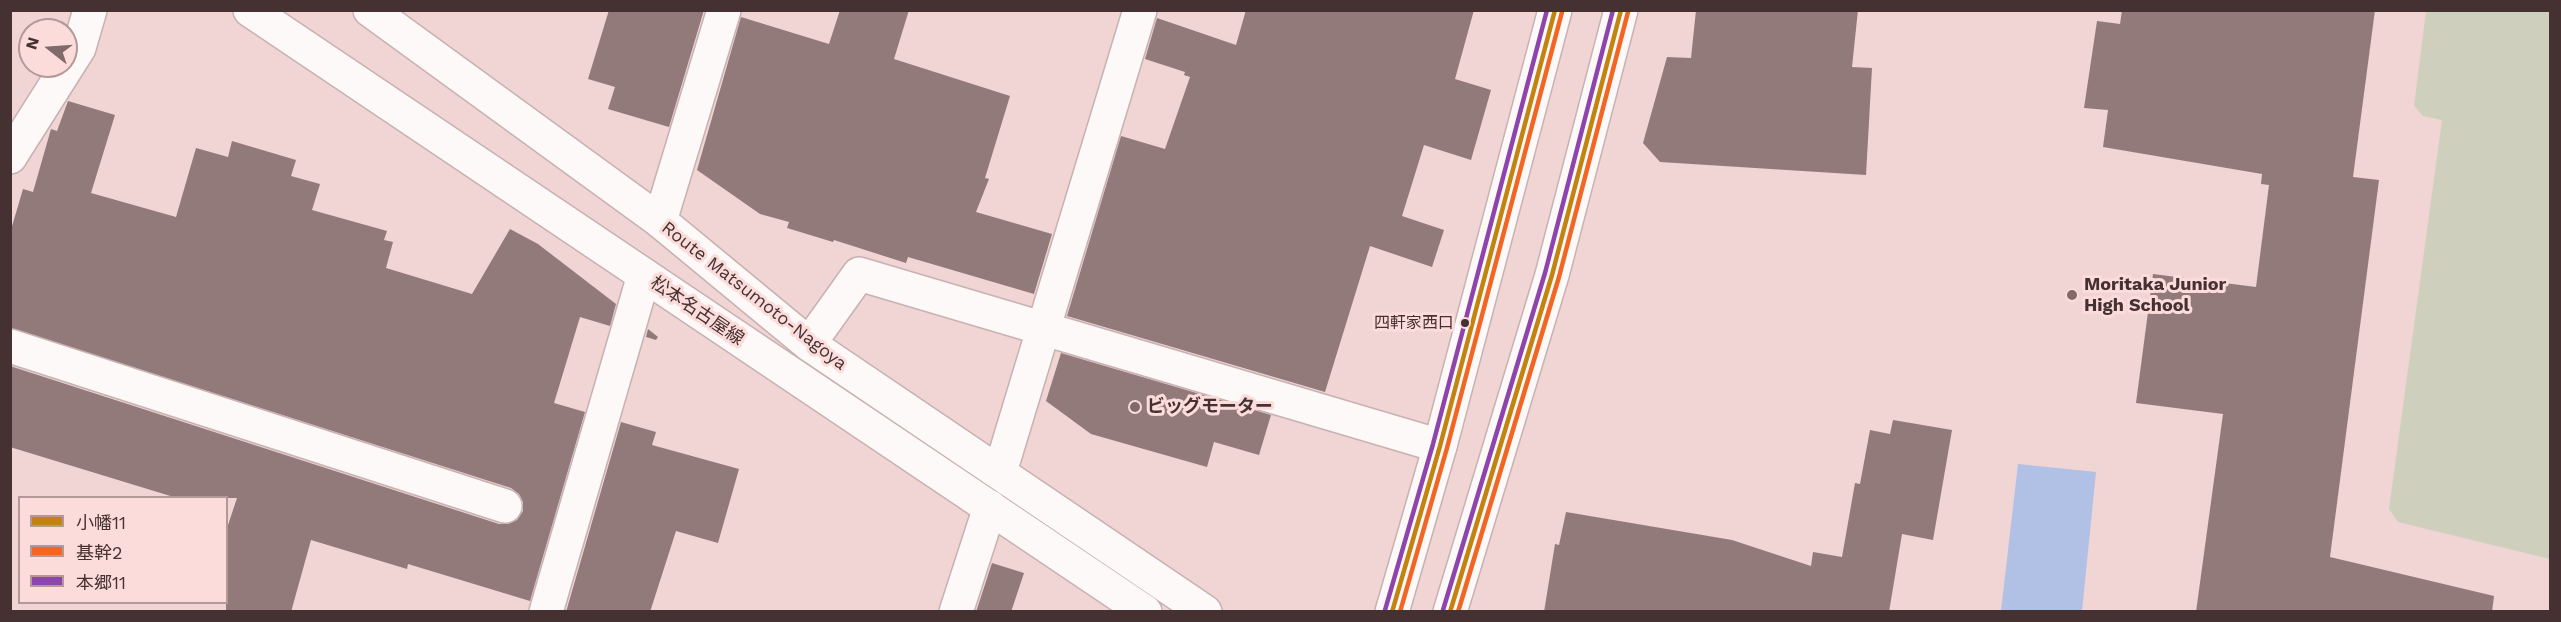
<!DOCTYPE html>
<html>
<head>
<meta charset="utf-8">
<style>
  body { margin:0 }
  #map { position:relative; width:2561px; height:622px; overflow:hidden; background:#f1d4d4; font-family:"Work Sans","Noto Sans JP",sans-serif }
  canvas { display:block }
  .frame { position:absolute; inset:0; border:12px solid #453131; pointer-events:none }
  .legend { position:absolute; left:18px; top:496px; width:210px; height:108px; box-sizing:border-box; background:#fcdcdb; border:2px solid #b39897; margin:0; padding:8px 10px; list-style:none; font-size:18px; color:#453131 }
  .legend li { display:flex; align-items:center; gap:12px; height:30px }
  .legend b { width:30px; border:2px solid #b39897 }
  .north { position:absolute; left:18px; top:18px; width:60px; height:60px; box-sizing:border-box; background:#fcdcdb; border:2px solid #b39897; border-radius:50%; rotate:287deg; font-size:16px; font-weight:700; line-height:24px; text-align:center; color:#453131 }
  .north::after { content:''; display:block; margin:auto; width:21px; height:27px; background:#816a6a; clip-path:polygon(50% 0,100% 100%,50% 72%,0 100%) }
</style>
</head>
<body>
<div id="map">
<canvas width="2561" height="622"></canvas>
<div class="frame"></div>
<ul class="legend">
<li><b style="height:8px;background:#c2830f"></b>小幡11</li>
<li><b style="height:8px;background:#f26522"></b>基幹2</li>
<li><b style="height:8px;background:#8e44ad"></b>本郷11</li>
</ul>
<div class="north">N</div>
</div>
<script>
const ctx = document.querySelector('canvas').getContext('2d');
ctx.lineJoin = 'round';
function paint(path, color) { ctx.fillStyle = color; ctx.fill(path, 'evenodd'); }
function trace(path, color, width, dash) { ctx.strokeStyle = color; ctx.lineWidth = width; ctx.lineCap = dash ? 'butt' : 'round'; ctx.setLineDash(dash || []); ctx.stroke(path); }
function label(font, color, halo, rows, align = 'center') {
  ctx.font = font + ' "Work Sans","Noto Sans JP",sans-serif'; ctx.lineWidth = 6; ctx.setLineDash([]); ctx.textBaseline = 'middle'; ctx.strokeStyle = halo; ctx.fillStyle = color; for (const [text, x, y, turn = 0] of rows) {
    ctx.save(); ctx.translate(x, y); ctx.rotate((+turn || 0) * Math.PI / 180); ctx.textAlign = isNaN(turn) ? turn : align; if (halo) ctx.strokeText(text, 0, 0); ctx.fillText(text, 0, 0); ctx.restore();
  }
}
paint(new Path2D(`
  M 2426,11 L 2550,11 L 2550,559 L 2398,522 L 2389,509 L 2442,120 L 2423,116 L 2414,106 Z`), '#ced0bd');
paint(new Path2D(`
  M 2018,464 L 2096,472 L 2082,611 L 2001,611 Z`), '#b1c0e5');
paint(new Path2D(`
  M 609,10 L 704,10 L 669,127 L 608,109 L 615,87 L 588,79 Z
  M 840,10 L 909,10 L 894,59 L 1010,96 L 985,178 L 989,179 L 976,212 L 1052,234 L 1034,294 L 908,257 L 906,263 L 834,240 L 833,242 L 787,228 L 789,222 L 760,214 L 697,170 L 741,17 L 829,44 Z
  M 1246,10 L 1474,10 L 1455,79 L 1491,90 L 1471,160 L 1424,145 L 1402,216 L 1444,230 L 1432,267 L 1370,246 L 1325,392 L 1067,316 L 1121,136 L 1165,149 L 1190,77 L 1184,75 L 1185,72 L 1145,59 L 1157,18 L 1236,45 Z
  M 1696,10 L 1858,10 L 1852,67 L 1872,68 L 1866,175 L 1660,162 L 1643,143 L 1667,57 L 1691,58 Z
  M 2122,10 L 2375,10 L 2353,177 L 2379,180 L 2330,557 L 2494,596 L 2492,612 L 2196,612 L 2223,414 L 2136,403 L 2153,274 L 2256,287 L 2269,185 L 2261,184 L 2262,174 L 2103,147 L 2108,110 L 2084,108 L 2097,21 L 2120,24 Z
  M 68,101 L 115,115 L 91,193 L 176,217 L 196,148 L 228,157 L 232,141 L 296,160 L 291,176 L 320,184 L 312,210 L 387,231 L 384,240 L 393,242 L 386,268 L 472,294 L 510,229 L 538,244 L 616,304 L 610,326 L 580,317 L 554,403 L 585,412 L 530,601 L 408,564 L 407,569 L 311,540 L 291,612 L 226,612 L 226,531 L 237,498 L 177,498 L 10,447 L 10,366 L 499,524 L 508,524 L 517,520 L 523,511 L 523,502 L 519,494 L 511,488 L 10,328 L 10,233 L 23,189 L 33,192 L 51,129 L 57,131 Z
  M 648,329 L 658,337 L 656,340 L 646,337 Z
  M 1061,353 L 1271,415 L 1259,455 L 1214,442 L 1207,467 L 1091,434 L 1046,401 Z
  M 1893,420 L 1952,430 L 1933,540 L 1902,534 L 1889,612 L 1544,612 L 1555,544 L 1559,545 L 1566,512 L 1732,540 L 1811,566 L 1813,552 L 1842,557 L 1855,483 L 1860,484 L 1870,430 L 1890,434 Z
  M 621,422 L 656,432 L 652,445 L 739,469 L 718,543 L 676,531 L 650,612 L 566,612 Z
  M 992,563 L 1024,573 L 1011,612 L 976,612 Z`), '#927a7b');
const minor = new Path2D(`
  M 10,157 L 79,48 L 90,10
  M 660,221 L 724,10
  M 809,344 L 859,274 L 1440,446
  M 10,346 L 505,506
  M 1000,472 L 1140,10
  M 546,612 L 644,275
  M 956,612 L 990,507`);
const major = new Path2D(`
  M 250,10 L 1145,612
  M 370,10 L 660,221 L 809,344 L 1205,612`);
const highway = new Path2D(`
  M 1392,612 L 1440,446 L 1555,10
  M 1450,612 L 1552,275 L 1621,10`);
trace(minor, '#c8b1b1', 36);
trace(major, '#c8b1b1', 36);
trace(highway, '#c8b1b1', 36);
trace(minor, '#fdf9f9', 33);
trace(major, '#fdf9f9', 33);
trace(highway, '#fdf9f9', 33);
trace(new Path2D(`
  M 1392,612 L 1440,446 L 1555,10
  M 1450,612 L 1552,275 L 1621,10`), '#c2830f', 4.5);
trace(new Path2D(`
  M 1400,612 L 1447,448 L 1562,12
  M 1458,612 L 1559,277 L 1628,12`), '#f26522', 4.5);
trace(new Path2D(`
  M 1385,610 L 1433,444 L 1547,10
  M 1443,610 L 1545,273 L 1613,10`), '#8e44ad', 4.5);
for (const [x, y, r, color] of [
  [2072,295,6,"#816a6a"],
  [1465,323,5,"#453131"],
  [1135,407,6,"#816a6a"]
]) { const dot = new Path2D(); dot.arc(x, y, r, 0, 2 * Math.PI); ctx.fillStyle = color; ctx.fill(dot); trace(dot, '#fcdcdb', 2); }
label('16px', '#453131', '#fcdcdb', [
  ["四軒家西口",1454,323]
], 'right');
label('bold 18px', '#453131', '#fcdcdb', [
  ["Moritaka Junior",2084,285],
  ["High School",2084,306],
  ["ビッグモーター",1147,407]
], 'left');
label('18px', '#453131', '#fcdcdb', [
  ["Route Matsumoto-Nagoya",754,296,38],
  ["松本名古屋線",697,311,34]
]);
</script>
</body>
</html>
